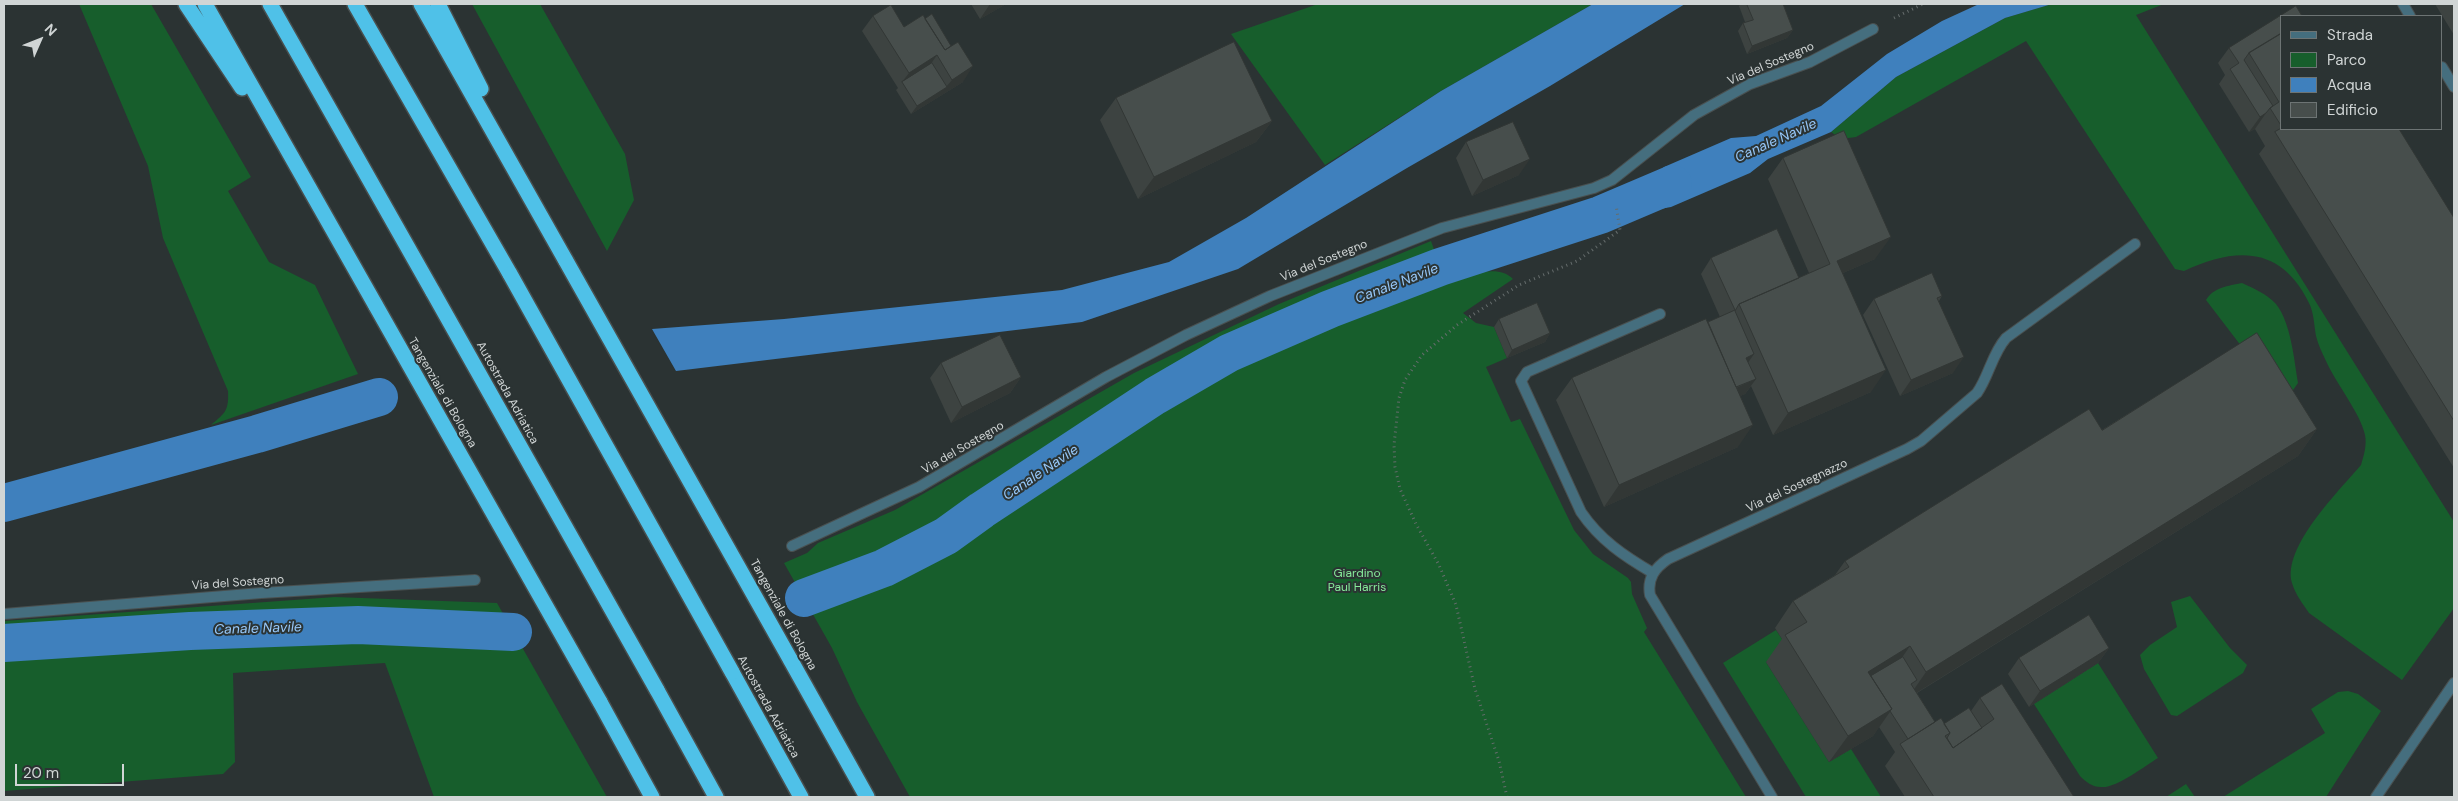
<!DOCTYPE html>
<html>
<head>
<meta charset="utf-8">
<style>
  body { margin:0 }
  #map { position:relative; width:2458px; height:801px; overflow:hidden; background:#2b3333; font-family:"DM Sans",sans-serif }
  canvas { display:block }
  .frame { position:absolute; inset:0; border:5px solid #d0d5d5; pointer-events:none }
  .legend { position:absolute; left:2280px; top:15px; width:162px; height:115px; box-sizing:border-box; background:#2b3333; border:1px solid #6d7474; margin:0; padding:6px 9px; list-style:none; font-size:15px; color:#d0d5d5 }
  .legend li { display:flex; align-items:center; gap:10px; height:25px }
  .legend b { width:25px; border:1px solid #6d7474 }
  .north { position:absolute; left:15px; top:15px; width:50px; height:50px; -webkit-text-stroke:4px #2b3333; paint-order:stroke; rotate:46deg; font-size:14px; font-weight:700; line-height:20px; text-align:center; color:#d0d5d5 }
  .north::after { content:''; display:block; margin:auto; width:18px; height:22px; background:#d0d5d5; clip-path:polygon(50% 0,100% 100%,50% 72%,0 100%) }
  .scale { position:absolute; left:15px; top:764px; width:109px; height:22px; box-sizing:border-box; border:2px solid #d0d5d5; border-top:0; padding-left:6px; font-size:15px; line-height:18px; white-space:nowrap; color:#d0d5d5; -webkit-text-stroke:4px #2b3333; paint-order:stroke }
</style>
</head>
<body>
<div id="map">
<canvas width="2458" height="801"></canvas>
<div class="frame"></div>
<ul class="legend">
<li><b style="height:6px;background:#456e7e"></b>Strada</li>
<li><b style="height:14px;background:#175e2c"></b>Parco</li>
<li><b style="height:14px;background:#3f80bd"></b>Acqua</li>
<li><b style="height:14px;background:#474e4c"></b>Edificio</li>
</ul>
<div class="north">N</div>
<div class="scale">20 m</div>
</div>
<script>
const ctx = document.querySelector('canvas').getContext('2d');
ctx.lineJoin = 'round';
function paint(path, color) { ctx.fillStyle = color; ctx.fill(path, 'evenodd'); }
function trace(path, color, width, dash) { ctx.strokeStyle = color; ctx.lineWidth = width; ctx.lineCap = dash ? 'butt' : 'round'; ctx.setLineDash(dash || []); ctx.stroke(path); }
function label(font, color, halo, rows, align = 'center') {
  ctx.font = font + ' "DM Sans",sans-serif'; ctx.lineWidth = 4; ctx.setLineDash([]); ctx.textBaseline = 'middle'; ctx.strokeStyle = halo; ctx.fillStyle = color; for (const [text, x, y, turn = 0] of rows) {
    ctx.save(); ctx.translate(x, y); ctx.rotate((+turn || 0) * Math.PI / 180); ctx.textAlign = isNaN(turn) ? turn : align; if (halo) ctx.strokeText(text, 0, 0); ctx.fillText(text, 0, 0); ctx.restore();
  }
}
paint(new Path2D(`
  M 79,4 L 151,4 L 251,177 L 228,191 L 269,262 L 315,285 L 358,374 L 211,425 C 225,413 229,411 228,391 L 163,238 L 148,166 Z
  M 472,4 L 540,4 L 625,154 L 634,200 L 607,251 Z
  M 1318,4 L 1593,4 L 1441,91 L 1325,165 L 1231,34 Z
  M 2052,4 L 2164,4 L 2136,15 L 2454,522 L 2454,608 L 2402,680 L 2309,613 C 2303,604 2295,594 2292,583 C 2282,547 2339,491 2361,465 C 2364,455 2367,445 2365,435 C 2361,414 2335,382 2326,361 C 2322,353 2318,344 2316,336 C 2314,325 2314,313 2309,303 C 2281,245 2235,247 2184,271 L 2175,269 L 2026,41 L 1856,137 L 1841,139 L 1831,132 L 1896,77 L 2005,18 Z
  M 1431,241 L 1446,283 C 1465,277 1497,262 1513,279 L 1463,313 L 1476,323 L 1494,327 L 1507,358 L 1486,367 L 1511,422 L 1520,419 L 1574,530 L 1593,554 L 1628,578 L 1631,582 L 1632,594 L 1647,628 L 1644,632 L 1746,797 L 910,797 L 857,702 L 832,648 L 784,563 L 807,553 L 818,543 L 895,510 L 1134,373 L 1279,304 Z
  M 2242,283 C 2253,288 2267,294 2276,304 C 2291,323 2294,359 2298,383 L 2291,393 L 2258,368 L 2206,300 C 2214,287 2228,286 2242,283 Z
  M 2190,596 L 2230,648 L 2247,665 L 2243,673 L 2177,716 L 2171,715 L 2144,669 L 2140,655 L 2150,645 L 2177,627 L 2171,602 Z
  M 335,597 L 497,603 L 607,797 L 434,797 L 385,663 L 233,673 L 235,762 L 223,774 L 4,791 L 4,621 Z
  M 1776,630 L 1788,648 L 1766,662 L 1829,762 L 1851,749 L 1881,797 L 1806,797 L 1723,663 Z
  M 2098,663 L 2158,758 C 2145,766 2115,789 2101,787 C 2092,787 2086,782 2080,776 L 2034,704 Z
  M 2348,691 L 2358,694 L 2381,711 L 2326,797 L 2223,797 L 2325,733 L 2311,709 L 2338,692 Z
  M 2186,784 L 2195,797 L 2166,797 Z`), '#175e2c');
paint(new Path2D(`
  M 1593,4 L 1685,4 L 1550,86 L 1407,168 L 1238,269 L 1082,322 L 676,371 L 652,329 L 784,319 L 1062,290 L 1169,262 L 1246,218 L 1441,91 Z
  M 1979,4 L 2052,4 L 2005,18 L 1896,77 L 1831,132 L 1768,159 L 1750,173 L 1671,207 L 1654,210 L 1629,221 L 1624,189 L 1645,182 L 1664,167 L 1731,138 L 1756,136 L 1821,106 L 1887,54 L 1942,21 Z`), '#3f80bd');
trace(new Path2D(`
  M 4,503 L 257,434 L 379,397
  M 804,598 L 884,568 L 946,536 L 982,510 L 1155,396 L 1229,353 L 1330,309 L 1440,267 L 1600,215 L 1673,184
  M 4,643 L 190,631 L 358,625 L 513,632`), '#3f80bd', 38);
const lane = new Path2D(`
  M 2403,4 L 2410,16
  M 2442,67 L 2454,87
  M 792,546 L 919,487 L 1106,377 L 1186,335 L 1270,296 L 1442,228 L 1594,188 L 1612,180 L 1694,115 L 1750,84 L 1810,62 L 1873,29
  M 1653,573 C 1624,556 1600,540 1581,512 L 1521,381 L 1527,372 L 1660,314
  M 4,614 L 261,593 L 475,580`);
const street = new Path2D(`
  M 1772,797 L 1650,595 C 1647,578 1655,568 1668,559 L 1907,449 L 1921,441 L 1977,393 C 1989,376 1992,354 2006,338 L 2135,244
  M 2376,797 L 2454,683`);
const highway = new Path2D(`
  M 186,4 L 242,88
  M 205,4 L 376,306
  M 270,4 L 433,292
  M 355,4 L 510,274
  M 421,4 L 566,261
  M 438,4 L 481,89
  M 790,659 L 867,797
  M 732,672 L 801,797
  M 657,690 L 716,797
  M 600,702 L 652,797`);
trace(lane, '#495050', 12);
trace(street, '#495050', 12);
trace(highway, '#495050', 18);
trace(new Path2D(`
  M 1894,18 L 1923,4
  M 1507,797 L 1499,761 L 1475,689 L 1456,605 L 1439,565 L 1416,524 L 1400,489 L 1395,467 L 1394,445 L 1399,398 L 1405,380 L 1422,355 L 1457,325 L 1519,285 L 1577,261 L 1620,230 L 1616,205`), '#666d6d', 3, [1, 4]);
trace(lane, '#456e7e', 10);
trace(street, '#456e7e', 10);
trace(highway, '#4fc1e8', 15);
const highwayBridge = new Path2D(`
  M 566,261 L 790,659
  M 510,274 L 732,672
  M 433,292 L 657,690
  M 376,306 L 600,702`);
trace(highwayBridge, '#495050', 18, []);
trace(highwayBridge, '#4fc1e8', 15);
paint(new Path2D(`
  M 971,4 L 1006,4 L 980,19 Z
  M 1741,4 L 1783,4 L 1793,30 L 1787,38 L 1747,54 L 1738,31 L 1743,23 L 1745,22 L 1739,6 Z
  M 2435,4 L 2454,4 L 2454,35 Z
  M 923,15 L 963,82 L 911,114 L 896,90 L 898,88 L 862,31 L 873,16 L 904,27 Z
  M 2282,16 L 2454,218 L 2454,468 L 2259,154 L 2265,146 L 2255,129 L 2249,132 L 2219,84 L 2225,75 L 2218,63 L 2229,48 Z
  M 1116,98 L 1272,121 L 1256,142 L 1138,199 L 1100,120 Z
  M 1466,142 L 1519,175 L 1472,196 L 1456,158 Z
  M 1783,158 L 1875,259 L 1843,273 L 1871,392 L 1773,435 L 1751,386 L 1745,394 L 1740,396 L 1738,447 L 1604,507 L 1556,400 L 1572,378 L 1720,317 L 1701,274 L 1711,258 L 1799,278 L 1809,273 L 1768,179 Z
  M 1942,296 L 1939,301 L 1953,373 L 1900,396 L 1863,315 L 1874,299 Z
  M 1499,319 L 1550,333 L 1545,342 L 1507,358 L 1494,327 Z
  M 941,363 L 1021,377 L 1010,393 L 951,423 L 930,378 Z
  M 2317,429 L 2298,456 L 1917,693 L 1935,722 L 1944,724 L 1971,711 L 1980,698 L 2074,797 L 1905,797 L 1885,766 L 1895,752 L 1879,727 L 1873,736 L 1829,762 L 1766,662 L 1782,639 L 1775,628 L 1793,601 L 1835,575 L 1845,561 L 2102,430 Z
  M 2109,648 L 2098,663 L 2029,707 L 2008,674 L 2019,658 Z`), '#3d4341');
paint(new Path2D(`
  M 990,4 L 1006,4 L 980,19 Z
  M 1793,30 L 1787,38 L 1747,54 L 1752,46 Z
  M 937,55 L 926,71 L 902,82 L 909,73 Z
  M 973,66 L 963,82 L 911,114 L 917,106 L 946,87 L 952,80 Z
  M 2266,113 L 2255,129 L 2249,132 L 2260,117 Z
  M 1272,121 L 1256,142 L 1138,199 L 1154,177 Z
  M 1530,159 L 1519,175 L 1472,196 L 1483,180 Z
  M 1891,237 L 1875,259 L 1822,282 L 1837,261 Z
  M 1550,333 L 1545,342 L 1507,358 L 1512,350 Z
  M 1754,354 L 1743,370 L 1746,358 Z
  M 1964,357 L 1953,373 L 1900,396 L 1911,380 Z
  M 1886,370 L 1871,392 L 1773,435 L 1788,413 Z
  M 1021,377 L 1010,393 L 951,423 L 962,407 Z
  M 1756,379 L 1745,394 L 1725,403 L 1736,388 Z
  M 1753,425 L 1738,447 L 1604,507 L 1619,485 Z
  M 2317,429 L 2298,456 L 1908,698 L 1926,672 Z
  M 1910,646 L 1892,672 L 1865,689 L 1868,672 Z
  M 2109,648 L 2098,663 L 2029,707 L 2040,691 Z
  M 1892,709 L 1873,736 L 1829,762 L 1848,736 Z`), '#323735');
const building = new Path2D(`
  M 1747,4 L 1783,4 L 1793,30 L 1752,46 L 1743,23 L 1753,20 Z
  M 891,5 L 904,27 L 923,15 L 945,50 L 958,42 L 973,66 L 952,80 L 937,55 L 909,73 L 873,16 Z
  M 2296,6 L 2302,16 L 2282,16 L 2282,33 L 2249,53 L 2244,60 L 2273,106 L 2270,108 L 2266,113 L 2260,117 L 2230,69 L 2239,63 L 2229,48 Z
  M 932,14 L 951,46 L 945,50 L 925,19 Z
  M 2282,33 L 2282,127 L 2270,108 L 2279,102 L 2249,53 Z
  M 1234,42 L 1272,121 L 1154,177 L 1116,98 Z
  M 932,63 L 947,87 L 917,106 L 902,82 Z
  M 1513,122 L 1530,159 L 1483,180 L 1466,142 Z
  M 2282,128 L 2282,129 L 2399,129 L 2454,218 L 2454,421 L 2275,132 Z
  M 1844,131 L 1891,237 L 1837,261 L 1886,370 L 1788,413 L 1739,304 L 1830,264 L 1783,158 Z
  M 1777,229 L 1799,278 L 1739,304 L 1735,311 L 1754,354 L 1746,358 L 1756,379 L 1736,387 L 1708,322 L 1735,310 L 1711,258 Z
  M 1932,273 L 1942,296 L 1937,298 L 1964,357 L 1911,380 L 1874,299 Z
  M 1537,303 L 1550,333 L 1512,350 L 1499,319 Z
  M 1706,319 L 1753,425 L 1619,485 L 1572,378 Z
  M 2257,333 L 2317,429 L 1926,672 L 1910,646 L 1868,672 L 1892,709 L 1848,736 L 1785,635 L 1807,622 L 1793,601 L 1849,567 L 1845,561 L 2089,409 L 2102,430 Z
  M 1000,335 L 1021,377 L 962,407 L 941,363 Z
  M 2089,615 L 2109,648 L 2040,691 L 2019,658 Z
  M 1903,657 L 1917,680 L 1911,684 L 1935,722 L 1908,739 L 1890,711 L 1892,709 L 1871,676 Z
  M 2002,684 L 2074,797 L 1934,797 L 1900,744 L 1941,718 L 1950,733 L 1945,736 L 1953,748 L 1994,719 L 1980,698 Z
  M 1969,708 L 1982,728 L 1953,748 L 1947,738 L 1950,733 L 1944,724 Z`);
paint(building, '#474e4c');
trace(building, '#323735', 1);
label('12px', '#d0d5d5', '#2b3333', [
  ["Via del Sostegno",1771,64,-23],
  ["Via del Sostegno",1324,261,-22],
  ["Tangenziale di Bologna",442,393,60],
  ["Autostrada Adriatica",507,393,61],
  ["Via del Sostegno",963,448,-30],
  ["Via del Sostegnazzo",1797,486,-25],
  ["Via del Sostegno",238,583,-4],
  ["Tangenziale di Bologna",783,615,61],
  ["Autostrada Adriatica",768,707,61]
]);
label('12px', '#87eb9b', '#2b3333', [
  ["Giardino",1357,574],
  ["Paul Harris",1357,588]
]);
label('italic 14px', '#96c7f8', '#2b3333', [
  ["Canale Navile",1776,141,-24],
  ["Canale Navile",1397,284,-21],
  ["Canale Navile",1041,473,-34],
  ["Canale Navile",258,629,-2]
]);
</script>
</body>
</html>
